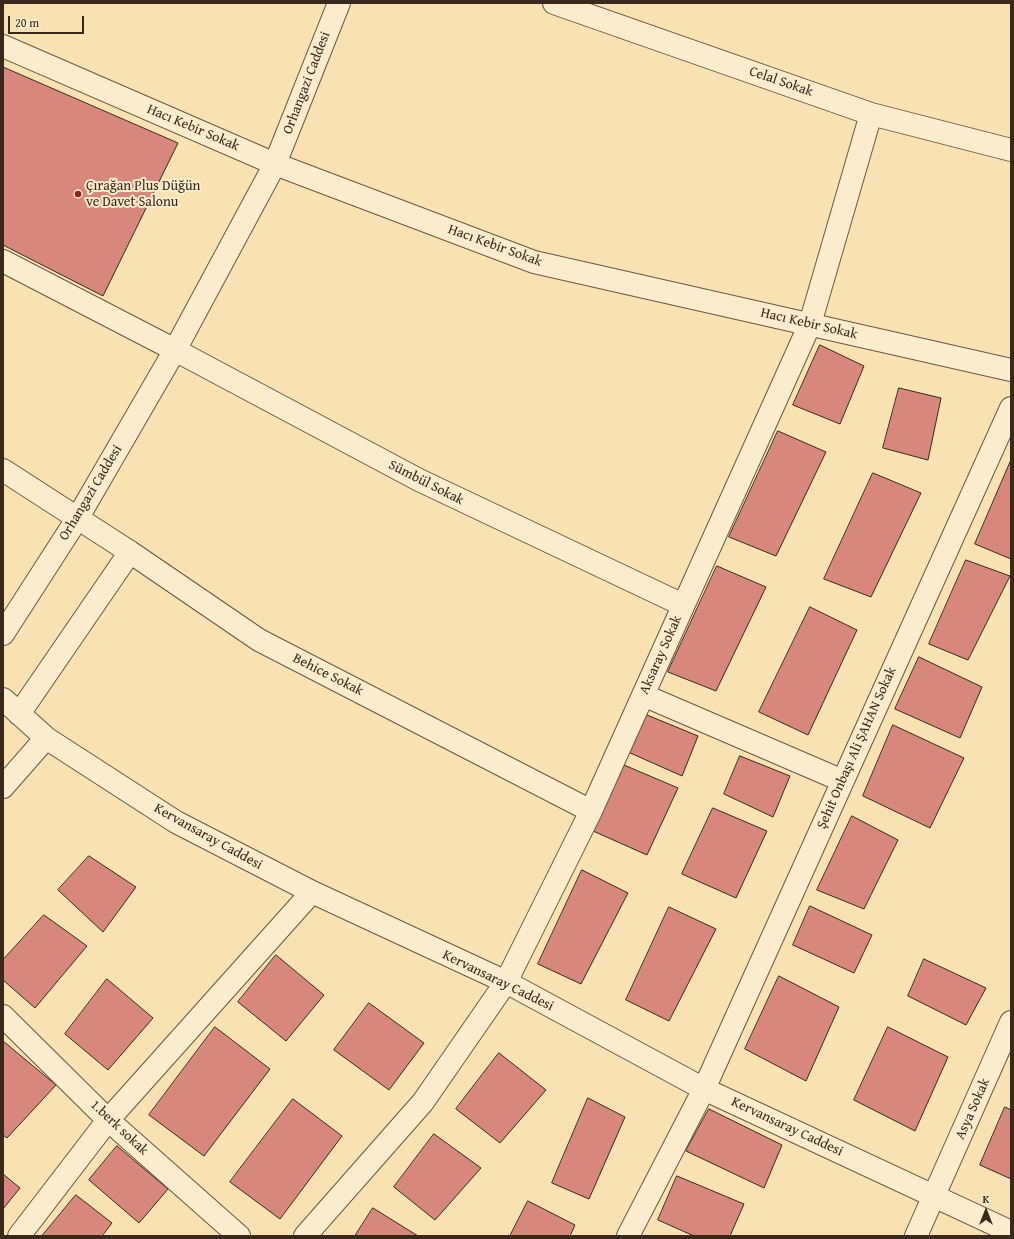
<!DOCTYPE html>
<html>
<head>
<meta charset="utf-8">
<style>
  body { margin:0 }
  #map { position:relative; width:1014px; height:1239px; overflow:hidden; background:#f8e2b2; font-family:"Gentium Book Plus",serif }
  canvas { display:block }
  .frame { position:absolute; inset:0; border:4px solid #39291d; pointer-events:none }
  .north { position:absolute; left:966px; top:1191px; width:40px; height:40px; -webkit-text-stroke:3px #faeccd; paint-order:stroke; rotate:0deg; font-size:11px; font-weight:700; line-height:16px; text-align:center; color:#39291d }
  .north::after { content:''; display:block; margin:auto; width:14px; height:18px; background:#39291d; clip-path:polygon(50% 0,100% 100%,50% 72%,0 100%) }
  .scale { position:absolute; left:8px; top:16px; width:76px; height:18px; box-sizing:border-box; border:2px solid #39291d; border-top:0; padding-left:5px; font-size:12px; line-height:14px; white-space:nowrap; color:#39291d; -webkit-text-stroke:3px #faeccd; paint-order:stroke }
</style>
</head>
<body>
<div id="map">
<canvas width="1014" height="1239"></canvas>
<div class="frame"></div>
<div class="north">K</div>
<div class="scale">20 m</div>
</div>
<script>
const ctx = document.querySelector('canvas').getContext('2d');
ctx.lineJoin = 'round';
function paint(path, color) { ctx.fillStyle = color; ctx.fill(path, 'evenodd'); }
function trace(path, color, width, dash) { ctx.strokeStyle = color; ctx.lineWidth = width; ctx.lineCap = dash ? 'butt' : 'round'; ctx.setLineDash(dash || []); ctx.stroke(path); }
function label(font, color, halo, rows, align = 'center') {
  ctx.font = font + ' "Gentium Book Plus",serif'; ctx.lineWidth = 4; ctx.setLineDash([]); ctx.textBaseline = 'middle'; ctx.strokeStyle = halo; ctx.fillStyle = color; for (const [text, x, y, turn = 0] of rows) {
    ctx.save(); ctx.translate(x, y); ctx.rotate((+turn || 0) * Math.PI / 180); ctx.textAlign = isNaN(turn) ? turn : align; if (halo) ctx.strokeText(text, 0, 0); ctx.fillText(text, 0, 0); ctx.restore();
  }
}
const building = new Path2D(`
  M 3,67 L 178,143 L 103,296 L 3,245 Z
  M 820,345 L 864,366 L 840,424 L 793,405 Z
  M 899,388 L 941,398 L 928,460 L 883,448 Z
  M 778,431 L 826,452 L 776,556 L 729,537 Z
  M 1011,460 L 1011,559 L 975,544 Z
  M 873,473 L 921,493 L 871,597 L 824,579 Z
  M 966,560 L 1010,576 L 968,660 L 929,644 Z
  M 717,566 L 766,587 L 716,691 L 668,672 Z
  M 810,607 L 857,630 L 808,735 L 759,712 Z
  M 919,657 L 982,687 L 960,738 L 895,709 Z
  M 647,715 L 698,736 L 682,776 L 628,752 Z
  M 893,725 L 964,758 L 930,828 L 863,796 Z
  M 740,756 L 790,776 L 773,817 L 724,794 Z
  M 624,765 L 678,788 L 647,855 L 593,831 Z
  M 713,808 L 767,831 L 736,898 L 682,874 Z
  M 852,816 L 898,840 L 864,909 L 817,890 Z
  M 89,856 L 136,887 L 103,932 L 58,890 Z
  M 582,870 L 628,893 L 581,984 L 538,964 Z
  M 810,906 L 872,935 L 854,973 L 793,945 Z
  M 669,907 L 716,929 L 669,1021 L 626,1000 Z
  M 44,915 L 87,946 L 35,1008 L 3,980 L 3,960 Z
  M 276,955 L 324,995 L 286,1041 L 238,1002 Z
  M 924,959 L 986,988 L 966,1025 L 908,996 Z
  M 779,976 L 839,1007 L 806,1081 L 745,1049 Z
  M 107,979 L 153,1018 L 108,1070 L 65,1034 Z
  M 369,1003 L 424,1043 L 389,1090 L 334,1050 Z
  M 215,1027 L 270,1069 L 204,1156 L 149,1115 Z
  M 888,1027 L 948,1057 L 915,1131 L 854,1100 Z
  M 3,1041 L 56,1085 L 7,1138 L 3,1135 Z
  M 499,1053 L 546,1090 L 500,1143 L 456,1109 Z
  M 588,1098 L 625,1117 L 589,1199 L 552,1183 Z
  M 293,1099 L 342,1136 L 280,1219 L 230,1182 Z
  M 1005,1107 L 1011,1110 L 1011,1179 L 980,1165 Z
  M 709,1109 L 782,1145 L 764,1188 L 686,1151 Z
  M 434,1134 L 481,1168 L 435,1220 L 394,1187 Z
  M 117,1146 L 168,1189 L 139,1223 L 89,1180 Z
  M 3,1174 L 20,1188 L 3,1209 Z
  M 677,1176 L 744,1204 L 730,1236 L 694,1236 L 658,1220 Z
  M 76,1195 L 112,1223 L 102,1236 L 42,1236 Z
  M 528,1201 L 575,1225 L 570,1236 L 510,1236 Z
  M 373,1208 L 418,1236 L 355,1236 Z`);
paint(building, '#d7877b');
trace(building, '#39291d', 1);
const street = new Path2D(`
  M 554,3 L 871,114 L 1011,150
  M 3,46 L 275,164 L 534,262 L 1011,370
  M 3,261 L 175,350 L 275,164 L 339,3
  M 3,470 L 130,552 L 259,640 L 591,811
  M 3,634 L 77,519 L 175,350 L 419,480 L 683,605
  M 643,695 L 843,781
  M 3,699 L 46,738 L 176,822 L 312,892 L 506,982 L 704,1089 L 1011,1232
  M 19,714 L 130,552
  M 3,787 L 46,738
  M 3,1016 L 108,1120 L 239,1236
  M 19,1236 L 108,1120 L 312,892
  M 305,1236 L 423,1102 L 506,982 L 591,811 L 810,324 L 871,114
  M 628,1236 L 704,1089 L 1011,408
  M 916,1236 L 1011,1022`);
trace(street, '#695742', 24);
trace(street, '#faeccd', 22);
for (const [x, y, r, color] of [
  [78,194,4,"#8f2418"]
]) { const dot = new Path2D(); dot.arc(x, y, r, 0, 2 * Math.PI); ctx.fillStyle = color; ctx.fill(dot); trace(dot, '#faeccd', 1.5); }
label('14px', '#39291d', '#faeccd', [
  ["Celal Sokak",781,82,19],
  ["Orhangazi Caddesi",307,83,-69],
  ["Hacı Kebir Sokak",193,128,23],
  ["Hacı Kebir Sokak",495,246,20],
  ["Hacı Kebir Sokak",809,324,13],
  ["Sümbül Sokak",426,483,27],
  ["Orhangazi Caddesi",91,493,-59],
  ["Aksaray Sokak",661,655,-66],
  ["Behice Sokak",328,675,27],
  ["Şehit Onbaşı Ali ŞAHAN Sokak",857,748,-66],
  ["Kervansaray Caddesi",208,837,29],
  ["Kervansaray Caddesi",498,981,26],
  ["Asya Sokak",973,1109,-66],
  ["Kervansaray Caddesi",787,1127,25],
  ["1.berk sokak",119,1128,43]
]);
label('14px', '#39291d', '#faeccd', [
  ["Çırağan Plus Düğün",86,186],
  ["ve Davet Salonu",86,202]
], 'left');
</script>
</body>
</html>
